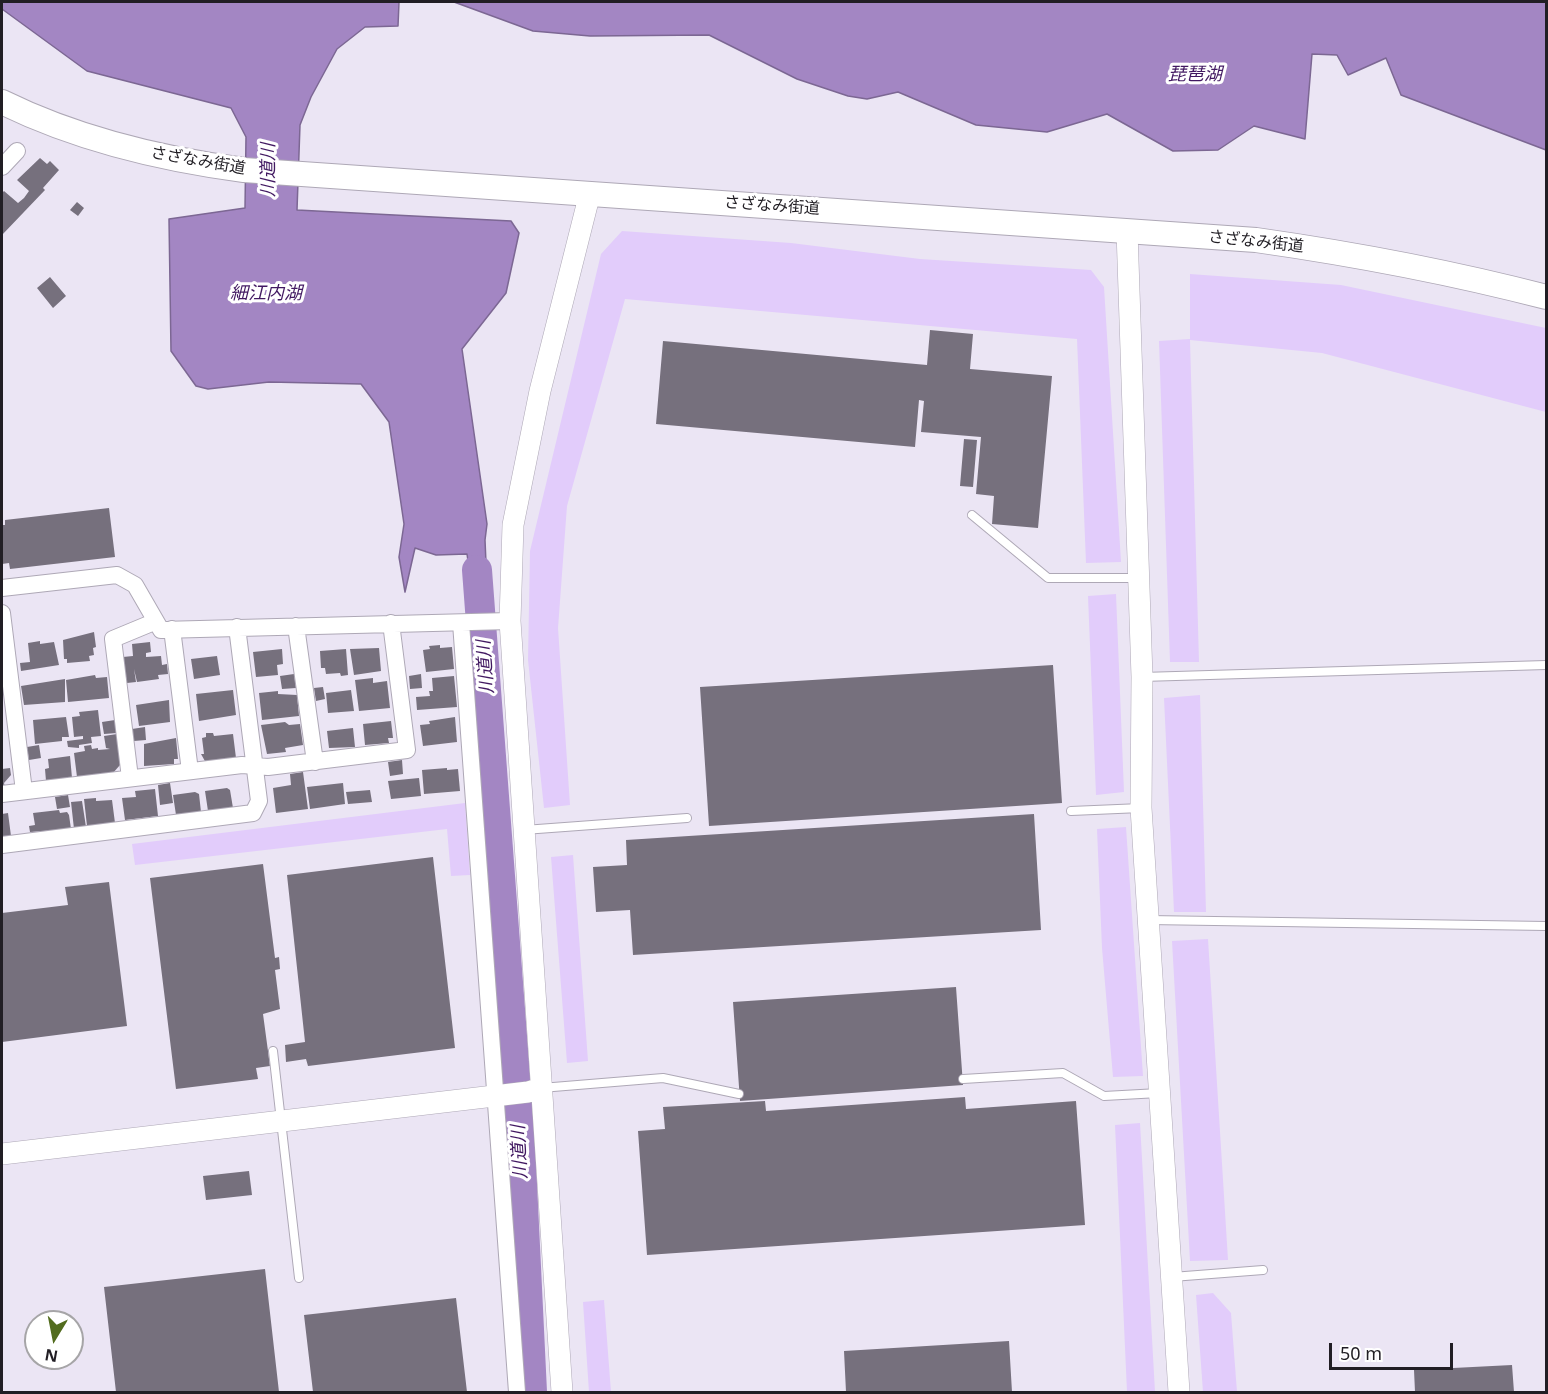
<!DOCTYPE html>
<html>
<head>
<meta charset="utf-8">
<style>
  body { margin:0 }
  #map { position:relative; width:1548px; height:1394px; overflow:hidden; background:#ebe5f4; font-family:"Noto Sans",sans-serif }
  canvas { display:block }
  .frame { position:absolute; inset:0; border:3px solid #211e24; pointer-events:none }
  .north { position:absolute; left:24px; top:1310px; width:60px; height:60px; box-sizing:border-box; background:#fff; border:2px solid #a6a5a7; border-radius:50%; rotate:190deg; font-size:16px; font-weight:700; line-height:24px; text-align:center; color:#211e24 }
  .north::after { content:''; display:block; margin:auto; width:21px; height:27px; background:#526c1e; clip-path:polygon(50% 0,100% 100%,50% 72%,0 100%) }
  .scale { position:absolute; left:1329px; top:1343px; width:124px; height:27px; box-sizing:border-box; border:3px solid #211e24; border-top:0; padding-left:8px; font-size:18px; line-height:21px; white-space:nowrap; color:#211e24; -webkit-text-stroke:4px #fff; paint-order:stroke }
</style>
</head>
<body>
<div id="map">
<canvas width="1548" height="1394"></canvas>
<div class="frame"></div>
<div class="north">N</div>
<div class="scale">50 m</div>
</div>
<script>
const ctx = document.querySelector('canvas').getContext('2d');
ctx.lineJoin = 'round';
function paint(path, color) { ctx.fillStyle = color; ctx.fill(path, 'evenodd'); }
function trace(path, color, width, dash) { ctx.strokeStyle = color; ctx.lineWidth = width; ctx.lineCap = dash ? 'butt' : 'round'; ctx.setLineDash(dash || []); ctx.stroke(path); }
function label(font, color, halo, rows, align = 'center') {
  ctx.font = font + ' "Noto Sans","Noto Sans JP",sans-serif'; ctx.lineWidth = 6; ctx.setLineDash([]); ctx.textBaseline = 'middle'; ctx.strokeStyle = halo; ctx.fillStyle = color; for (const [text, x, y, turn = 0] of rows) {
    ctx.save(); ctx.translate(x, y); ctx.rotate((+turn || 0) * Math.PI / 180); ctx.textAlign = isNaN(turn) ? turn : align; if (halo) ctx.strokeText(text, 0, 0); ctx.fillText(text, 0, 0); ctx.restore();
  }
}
paint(new Path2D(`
  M 622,231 L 791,243 L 920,259 L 1091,270 L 1104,287 L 1121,562 L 1086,563 L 1077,339 L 625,299 L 567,506 L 558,628 L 570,805 L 544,808 L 528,660 L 530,551 L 601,254 Z
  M 1190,274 L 1341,285 L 1546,328 L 1546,412 L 1322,353 L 1190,340 L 1199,662 L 1170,662 L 1159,341 L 1190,339 Z
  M 1116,594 L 1124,792 L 1096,795 L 1088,596 Z
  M 1200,695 L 1206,912 L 1174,912 L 1164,698 Z
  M 465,803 L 470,875 L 451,876 L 447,829 L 135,865 L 132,844 Z
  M 1126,827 L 1143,1076 L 1113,1077 L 1102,948 L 1097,829 Z
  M 573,855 L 588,1061 L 567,1063 L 551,857 Z
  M 1208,939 L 1228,1260 L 1190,1261 L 1172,941 Z
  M 1140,1123 L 1155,1392 L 1127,1392 L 1115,1125 Z
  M 1213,1293 L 1231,1313 L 1237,1392 L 1203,1392 L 1196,1295 Z
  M 604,1300 L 611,1392 L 589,1392 L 583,1302 Z`), '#e2ccfb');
const water = new Path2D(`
  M 2,2 L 399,2 L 398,26 L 365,27 L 337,49 L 311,97 L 300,125 L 297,210 L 511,221 L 519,233 L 506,293 L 462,349 L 487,524 L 485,540 L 488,609 L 475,611 L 467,554 L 436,555 L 415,548 L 405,592 L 399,557 L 404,524 L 389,422 L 361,384 L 269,382 L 208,389 L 196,386 L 171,351 L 169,219 L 245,208 L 246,137 L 231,108 L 87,71 L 2,9 Z
  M 454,2 L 1546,2 L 1546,150 L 1401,95 L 1386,58 L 1348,75 L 1337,55 L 1312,54 L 1305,139 L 1254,126 L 1218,150 L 1173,151 L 1107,114 L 1047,132 L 976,125 L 898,92 L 867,99 L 848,96 L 797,79 L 709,35 L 590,36 L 533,31 Z`);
paint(water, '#a386c3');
trace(water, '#7c6793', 1.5);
trace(new Path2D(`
  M 477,570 L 520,1142 L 532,1392`), '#a386c3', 30);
paint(new Path2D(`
  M 40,158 L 47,164 L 50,161 L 59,170 L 43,188 L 45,190 L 2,235 L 2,193 L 4,191 L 18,203 L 24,198 L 29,191 L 17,180 Z
  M 77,202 L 84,208 L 78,216 L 70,210 Z
  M 50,277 L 66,296 L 53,308 L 37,288 Z
  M 930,330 L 973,334 L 970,369 L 1052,376 L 1038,528 L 992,524 L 994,496 L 976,494 L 981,437 L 921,432 L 924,401 L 919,400 L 915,447 L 656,424 L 663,341 L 927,365 Z
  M 964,439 L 977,440 L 973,487 L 960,486 Z
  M 109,508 L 115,557 L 10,569 L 9,563 L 2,564 L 2,525 L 5,525 L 5,520 Z
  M 94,632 L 96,647 L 93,648 L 94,655 L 89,656 L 90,661 L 67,663 L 67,659 L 64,659 L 63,640 Z
  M 40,641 L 40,644 L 54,642 L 59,665 L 21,671 L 20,663 L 30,662 L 28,643 Z
  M 150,642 L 151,652 L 146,653 L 146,657 L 161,656 L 162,665 L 167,664 L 168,674 L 158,675 L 159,679 L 137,682 L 134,669 L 136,682 L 127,683 L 123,657 L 133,656 L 132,644 Z
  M 440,645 L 440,648 L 452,647 L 454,669 L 426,672 L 423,650 L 430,649 L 429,646 Z
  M 379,648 L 381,671 L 354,675 L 350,649 Z
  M 282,649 L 283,664 L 277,665 L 278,675 L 256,677 L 253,652 Z
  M 346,649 L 348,675 L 341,676 L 340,673 L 326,674 L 325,668 L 321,668 L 320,651 Z
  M 217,656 L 220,675 L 194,679 L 191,659 Z
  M 1053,665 L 1062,803 L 709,826 L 700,687 Z
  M 294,674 L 296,688 L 282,689 L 280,676 Z
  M 421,674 L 422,688 L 410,689 L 409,676 Z
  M 95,675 L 96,678 L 107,677 L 109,698 L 68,702 L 66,680 Z
  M 454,676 L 457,707 L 417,710 L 416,697 L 430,696 L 429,691 L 433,691 L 432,678 Z
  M 373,678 L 373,683 L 387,681 L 390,708 L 359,711 L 355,680 Z
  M 65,679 L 65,702 L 24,705 L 21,686 Z
  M 323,687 L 325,699 L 316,701 L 314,688 Z
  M 233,690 L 236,715 L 199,721 L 196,694 Z
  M 351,690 L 354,711 L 328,713 L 326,693 Z
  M 278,691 L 278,694 L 297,695 L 299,716 L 262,720 L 259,693 Z
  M 169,700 L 170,722 L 139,726 L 136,705 Z
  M 98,710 L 101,736 L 91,737 L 92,743 L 79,745 L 79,748 L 68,747 L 67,741 L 83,739 L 83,736 L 74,737 L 72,717 L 80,716 L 79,712 Z
  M 66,717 L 69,737 L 62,737 L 62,741 L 35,744 L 33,720 Z
  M 455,717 L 457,742 L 423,746 L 420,725 L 430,724 L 429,721 Z
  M 115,720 L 117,733 L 104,734 L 102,722 Z
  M 391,721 L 393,738 L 388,738 L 389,743 L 365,745 L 363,724 Z
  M 285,722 L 289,725 L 300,724 L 303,745 L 285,748 L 286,752 L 267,754 L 261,725 Z
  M 145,727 L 146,740 L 134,741 L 132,729 Z
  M 353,728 L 355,747 L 329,748 L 327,731 Z
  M 206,733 L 213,733 L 214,736 L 233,734 L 236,758 L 206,763 L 201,754 L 204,754 L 202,738 L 206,737 Z
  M 117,734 L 120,765 L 113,773 L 77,777 L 74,753 L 85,751 L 84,746 L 91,745 L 92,749 L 98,748 L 98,750 L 110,749 L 106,748 L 104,736 Z
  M 176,738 L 178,759 L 174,759 L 174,764 L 144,766 L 144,744 Z
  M 39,745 L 41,758 L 29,760 L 27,747 Z
  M 70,756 L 72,778 L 46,781 L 45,769 L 49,768 L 48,759 Z
  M 402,760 L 403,774 L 390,776 L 388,762 Z
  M 10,768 L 11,775 L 4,783 L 5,787 L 2,787 L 2,769 Z
  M 447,768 L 447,770 L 458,769 L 460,791 L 424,794 L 422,770 Z
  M 303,772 L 308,809 L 276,813 L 273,788 L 291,785 L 290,774 Z
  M 419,778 L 421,796 L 391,799 L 388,781 Z
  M 170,783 L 173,803 L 160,805 L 158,785 Z
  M 343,783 L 345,804 L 310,809 L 307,787 Z
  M 227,788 L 230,790 L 233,808 L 208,811 L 205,791 Z
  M 155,789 L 158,816 L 125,820 L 122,798 L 136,797 L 135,791 Z
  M 370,790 L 372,802 L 348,804 L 346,792 Z
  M 195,792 L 199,794 L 201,812 L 176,815 L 173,795 Z
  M 68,795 L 70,807 L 57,809 L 55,797 Z
  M 96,798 L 96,801 L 112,800 L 115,823 L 87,826 L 84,799 Z
  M 82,801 L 86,827 L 74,829 L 71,802 Z
  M 59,810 L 60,813 L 67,812 L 69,815 L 71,829 L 30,832 L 29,826 L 35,825 L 33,813 Z
  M 8,813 L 11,836 L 2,837 L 2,814 Z
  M 1034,814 L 1041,930 L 633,955 L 630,910 L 596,912 L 593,867 L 627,865 L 626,840 Z
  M 433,857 L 455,1048 L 308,1066 L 306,1059 L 286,1062 L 285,1045 L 305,1042 L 287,875 Z
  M 263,864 L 275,958 L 279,957 L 280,969 L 275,970 L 280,1009 L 263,1014 L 270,1066 L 256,1068 L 258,1079 L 176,1089 L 150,878 Z
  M 109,882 L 127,1026 L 2,1042 L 2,913 L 68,905 L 65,887 Z
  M 956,987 L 963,1085 L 740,1101 L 733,1002 Z
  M 965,1097 L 966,1109 L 1076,1101 L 1085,1225 L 647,1255 L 638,1131 L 665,1129 L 663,1107 L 765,1101 L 766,1111 Z
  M 249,1171 L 252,1195 L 206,1200 L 203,1176 Z
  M 265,1269 L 279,1392 L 116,1392 L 104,1287 Z
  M 456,1298 L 467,1392 L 313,1392 L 304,1315 Z
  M 1009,1341 L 1012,1392 L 846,1392 L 844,1351 Z
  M 1512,1365 L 1514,1392 L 1415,1392 L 1414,1370 Z`), '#76707d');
const service = new Path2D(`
  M 972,515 L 1048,578 L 1137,578
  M 1142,677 L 1546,665
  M 1071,811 L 1141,808
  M 524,830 L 687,818
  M 1148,920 L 1546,926
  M 273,1051 L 299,1278
  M 963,1079 L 1063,1073 L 1104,1096 L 1159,1093
  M 541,1088 L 663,1078 L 739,1094
  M 1172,1277 L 1263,1270`);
const minor = new Path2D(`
  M 2,167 L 17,151
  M 2,588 L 117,575 L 135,585 L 161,630 L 510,621
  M 2,613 L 24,791
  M 461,623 L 517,1392
  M 296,626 L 315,762
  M 172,629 L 190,771
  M 130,778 L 113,639 L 154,622
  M 2,794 L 242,765 L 268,767 L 407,750 L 391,623
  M 2,845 L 253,813 L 259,801 L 237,627`);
const tertiary = new Path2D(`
  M 1127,231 L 1142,677 L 1141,808 L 1179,1392
  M 2,1154 L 528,1092 L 541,1088
  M 562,1392 L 510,621 L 513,525 L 540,391 L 590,193`);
const secondary = new Path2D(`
  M 2,102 C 77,139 161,159 244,170 L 1256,240 C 1354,254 1450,272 1546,297`);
trace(service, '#aea8b6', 10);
trace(minor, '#aea8b6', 18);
trace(tertiary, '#aea8b6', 22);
trace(secondary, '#aea8b6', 26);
trace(service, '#fff', 8);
trace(minor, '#fff', 16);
trace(tertiary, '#fff', 21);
trace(secondary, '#fff', 24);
label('16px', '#211e24', '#fff', [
  ["さざなみ街道",198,161,10],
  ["さざなみ街道",772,206,4],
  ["さざなみ街道",1256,242,6]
]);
label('italic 18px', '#411861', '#fff', [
  ["琵琶湖",1195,75],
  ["川道川",269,170,-90],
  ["細江内湖",266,294],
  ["川道川",486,667,-94],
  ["川道川",520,1152,-93]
]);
</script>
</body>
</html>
